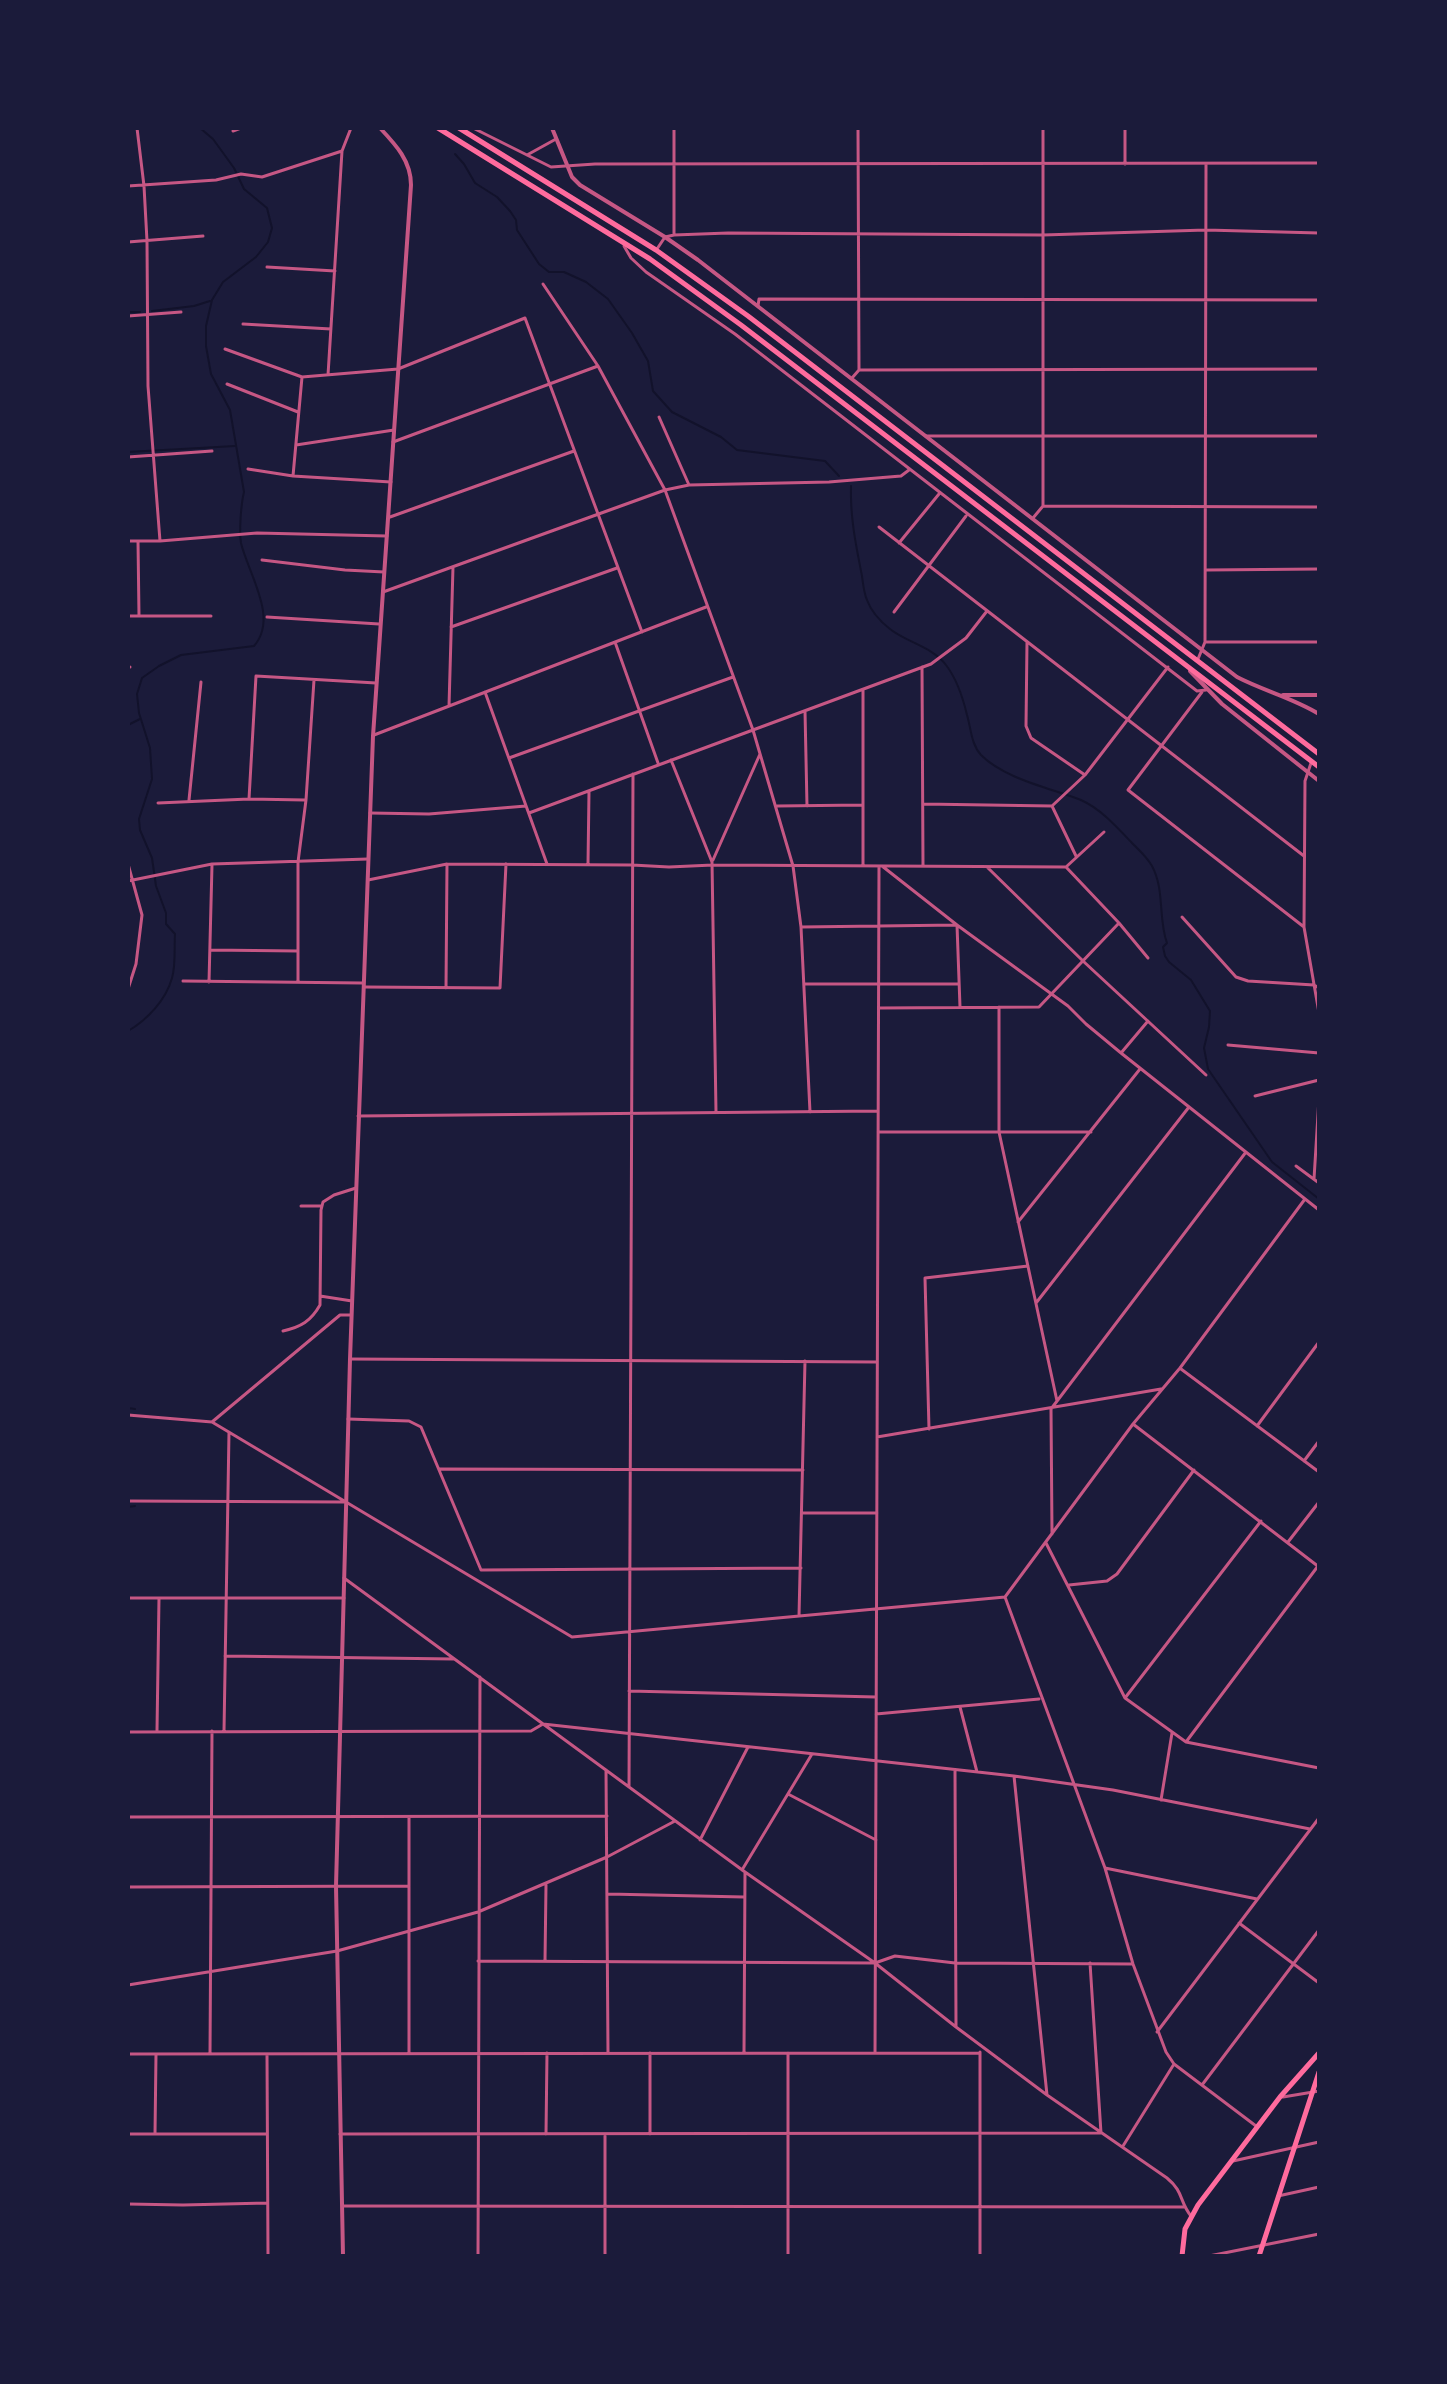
<!DOCTYPE html>
<html>
<head>
<meta charset="utf-8">
<style>
  body { margin:0 }
  #map { position:relative; width:1447px; height:2384px; overflow:hidden; background:#1b1b3a; font-family:"Asap Condensed",sans-serif }
  canvas { display:block }
  .frame { position:absolute; inset:0; border:130px solid #1b1b3a; pointer-events:none }
</style>
</head>
<body>
<div id="map">
<canvas width="1447" height="2384"></canvas>
<div class="frame"></div>
</div>
<script>
const ctx = document.querySelector('canvas').getContext('2d');
ctx.lineJoin = 'round';
function trace(path, color, width, dash) { ctx.strokeStyle = color; ctx.lineWidth = width; ctx.lineCap = dash ? 'butt' : 'round'; ctx.setLineDash(dash || []); ctx.stroke(path); }
trace(new Path2D(`
  M 455,154 L 464,164 L 475,183 L 497,197 L 510,211 L 516,220 L 517,230 L 539,264 L 549,272 L 564,272 L 586,282 L 608,299 L 632,333 L 648,361 L 653,391 L 672,412 L 721,437 L 737,450 L 825,461 L 839,476
  M 152,311 L 194,306 L 210,301
  M 128,312 L 140,312
  M 128,452 L 235,446
  M 851,486 C 850,517 856,546 862,576 C 863,584 864,593 867,600 C 871,611 881,622 890,629 C 906,642 933,647 946,665 C 956,678 963,698 967,715 C 971,728 971,744 981,755 C 1005,779 1050,788 1081,800 C 1101,809 1117,827 1132,843 C 1139,850 1147,857 1152,866 C 1165,890 1158,919 1167,943 L 1163,947 L 1165,956 L 1169,962 L 1191,980 L 1210,1011 L 1209,1027 L 1204,1048 L 1208,1069 L 1272,1162 L 1319,1199
  M 128,725 L 140,719
  M 128,1031 C 147,1020 166,1000 172,978 C 176,965 174,948 175,934 L 166,924 L 166,913 L 156,886 L 152,858 L 140,830 L 139,819 L 152,779 L 150,748 L 139,713 L 137,694 L 142,678 L 159,666 L 181,655 L 254,646 C 279,618 248,573 241,543 C 239,531 241,504 244,492 L 230,410 L 211,374 L 206,346 L 206,326 L 212,300 L 223,282 L 256,257 L 268,242 L 272,228 L 267,208 L 244,189 L 234,168 L 213,139 L 200,128
  M 128,1408 L 135,1409
  M 128,1507 L 135,1506`), '#12122b', 2);
trace(new Path2D(`
  M 137,128 L 144,186 L 147,241 L 148,386 L 160,541
  M 473,128 L 527,155 L 556,139
  M 674,128 L 674,235
  M 1125,128 L 1125,164
  M 233,131 L 241,128
  M 527,155 L 551,167 L 595,164 L 1319,163
  M 128,186 L 216,180 L 241,174 L 262,177 L 342,151 L 351,128
  M 128,242 L 203,236
  M 624,246 L 631,258 L 646,272 L 735,334 L 1197,691 L 1206,690
  M 657,249 L 665,237 L 674,235 L 728,233 L 1043,235 L 1206,230 L 1319,233
  M 267,267 L 335,271
  M 543,284 L 598,366 L 665,490 L 753,730 L 793,866 L 801,927 L 810,1112
  M 758,306 L 759,299 L 1319,300
  M 128,316 L 181,312
  M 243,324 L 331,329
  M 225,349 L 302,377 L 398,369 L 525,318 L 642,632
  M 859,370 L 1319,369
  M 328,375 L 342,151
  M 852,378 L 859,370 L 858,128
  M 227,384 L 298,412
  M 659,417 L 689,485
  M 926,436 L 1319,436
  M 393,442 L 598,366
  M 296,445 L 394,430
  M 128,457 L 212,451
  M 248,469 L 293,476 L 391,482
  M 293,476 L 302,377
  M 1043,506 L 1319,507
  M 390,517 L 574,451
  M 1033,518 L 1043,506 L 1043,128
  M 879,527 L 1304,856
  M 128,541 L 160,541 L 257,533 L 387,536
  M 138,541 L 139,616
  M 899,543 L 939,494
  M 262,560 L 345,570 L 384,572
  M 1207,570 L 1319,569
  M 383,592 L 665,490 L 689,485 L 829,482 L 901,476 L 909,470
  M 894,612 L 966,516
  M 128,616 L 211,616
  M 267,617 L 379,624
  M 451,627 L 617,568
  M 615,642 L 658,763
  M 1027,642 L 1026,726 L 1031,738 L 1085,775
  M 1205,642 L 1319,642
  M 1198,659 L 1205,642 L 1206,164
  M 128,667 L 130,667
  M 922,667 L 923,866
  M 485,692 L 547,864
  M 1202,692 L 1128,790 L 1304,927
  M 449,706 L 453,567
  M 805,711 L 807,806
  M 374,735 L 706,607
  M 509,758 L 733,677
  M 671,760 L 712,862 L 716,1112
  M 1311,763 L 1305,781 L 1304,927 L 1319,1013
  M 249,799 L 305,800
  M 189,800 L 201,682
  M 158,803 L 249,799 L 256,676 L 376,683
  M 923,804 L 1052,806 L 1085,775 L 1168,667
  M 777,806 L 863,805
  M 1052,806 L 1076,856
  M 370,813 L 429,814 L 526,806
  M 529,813 L 931,664 L 966,638 L 987,611
  M 713,860 L 760,754
  M 128,864 L 142,915 L 136,964 L 128,989
  M 588,864 L 589,792
  M 863,866 L 863,690
  M 882,866 L 957,925 L 1068,1006 L 1086,1024 L 1121,1053 L 1319,1210
  M 987,867 L 1083,961 L 1206,1075
  M 1066,867 L 1119,923 L 1148,958
  M 368,880 L 447,864 L 632,865 L 669,867 L 713,865 L 1066,867 L 1104,832
  M 128,881 L 212,864 L 368,859
  M 1182,917 L 1236,977 L 1248,981 L 1314,985 L 1319,988
  M 801,927 L 957,925 L 960,1007
  M 210,950 L 298,951
  M 183,981 L 362,983
  M 209,982 L 212,865
  M 298,982 L 298,862 L 306,800 L 314,680
  M 804,984 L 959,984
  M 365,987 L 500,988 L 506,864
  M 446,988 L 447,864
  M 999,1007 L 999,1132 L 1057,1401
  M 879,1008 L 1039,1007 L 1119,923
  M 1228,1045 L 1319,1053
  M 1121,1053 L 1148,1021
  M 1255,1096 L 1319,1080
  M 358,1116 L 878,1111
  M 878,1132 L 1091,1132
  M 1296,1166 L 1319,1183
  M 1314,1179 L 1319,1098
  M 301,1206 L 321,1206
  M 1018,1222 L 1140,1069
  M 320,1296 L 352,1301
  M 1036,1303 L 1189,1107
  M 283,1331 C 301,1327 311,1321 320,1305 L 321,1210 L 323,1202 L 334,1195 L 356,1188
  M 350,1359 L 877,1362
  M 1181,1369 L 1319,1472
  M 128,1415 L 212,1422 L 572,1637 L 1005,1597 L 1133,1424 L 1180,1368 L 1305,1199
  M 348,1419 L 409,1421 L 421,1427 L 481,1570
  M 212,1422 L 340,1315 L 351,1315
  M 1133,1424 L 1319,1567
  M 1257,1426 L 1319,1342
  M 929,1429 L 925,1278 L 1028,1266
  M 877,1437 L 1161,1389
  M 1304,1461 L 1319,1441
  M 440,1469 L 803,1470
  M 128,1501 L 344,1502
  M 802,1513 L 877,1513
  M 1052,1534 L 1051,1409 L 1246,1152
  M 1288,1542 L 1319,1502
  M 1046,1543 L 1125,1698 L 1186,1742 L 1319,1768
  M 481,1570 L 801,1568
  M 344,1578 L 745,1872 L 875,1963 L 956,2027 L 1047,2095 L 1167,2178 C 1184,2192 1179,2201 1191,2216
  M 1069,1585 L 1107,1581 L 1117,1574 L 1194,1470
  M 1005,1597 L 1105,1868 L 1133,1964 L 1166,2052 L 1174,2064 L 1256,2126
  M 128,1598 L 344,1598
  M 799,1616 L 805,1361
  M 225,1656 L 454,1659
  M 629,1691 L 876,1697
  M 1125,1698 L 1261,1521
  M 960,1707 L 977,1772
  M 876,1714 L 1039,1699
  M 157,1730 L 159,1598
  M 224,1731 L 229,1432
  M 128,1732 L 531,1731 L 543,1724 L 1014,1776 L 1113,1790 L 1310,1829
  M 1186,1742 L 1318,1566
  M 606,1770 L 608,2053
  M 955,1771 L 956,2027
  M 1014,1776 L 1047,2095
  M 629,1787 L 633,774
  M 788,1794 L 876,1840
  M 1161,1800 L 1172,1733
  M 128,1817 L 607,1816
  M 409,1817 L 409,2053
  M 700,1840 L 748,1747
  M 1105,1868 L 1257,1899
  M 742,1870 L 812,1754
  M 128,1887 L 409,1886
  M 608,1894 L 744,1897
  M 1239,1923 L 1319,1983
  M 478,1961 L 875,1963 L 895,1956 L 955,1963 L 1133,1964
  M 545,1961 L 546,1885
  M 128,1985 L 337,1951 L 478,1912 L 607,1857 L 675,1821
  M 1157,2032 L 1319,1818
  M 744,2052 L 745,1872
  M 650,2053 L 650,2134
  M 788,2053 L 788,2256
  M 875,2053 L 879,866
  M 128,2054 L 979,2053
  M 210,2054 L 212,1731
  M 267,2054 L 268,2256
  M 1202,2085 L 1319,1930
  M 1283,2097 L 1319,2091
  M 128,2134 L 267,2134
  M 155,2134 L 156,2054
  M 340,2134 L 1101,2133 L 1090,1963
  M 546,2134 L 547,2053
  M 605,2136 L 605,2256
  M 1123,2146 L 1174,2064
  M 1233,2161 L 1319,2142
  M 1278,2196 L 1319,2187
  M 128,2204 L 183,2205 L 267,2203
  M 343,2206 L 1184,2207
  M 478,2256 L 480,1677
  M 980,2256 L 980,2052
  M 1209,2256 L 1319,2234`), '#c65784', 3);
trace(new Path2D(`
  M 552,128 L 572,177 L 580,185 L 665,237 L 698,260 L 1237,677 C 1264,691 1293,698 1319,714
  M 1190,671 L 1222,704 L 1319,781
  M 1283,695 L 1319,695
  M 343,2256 L 336,1886 L 350,1359 L 373,736 L 411,185 C 411,161 396,145 380,128`), '#c65784', 4);
trace(new Path2D(`
  M 1182,2256 L 1185,2229 L 1198,2205 L 1280,2097 L 1319,2053
  M 1259,2256 L 1319,2072`), '#ff6b9d', 5);
trace(new Path2D(`
  M 438,128 L 650,259 L 741,325 L 1319,767
  M 459,128 L 656,250 L 748,316 L 1319,754`), '#ff6b9d', 5);
</script>
</body>
</html>
